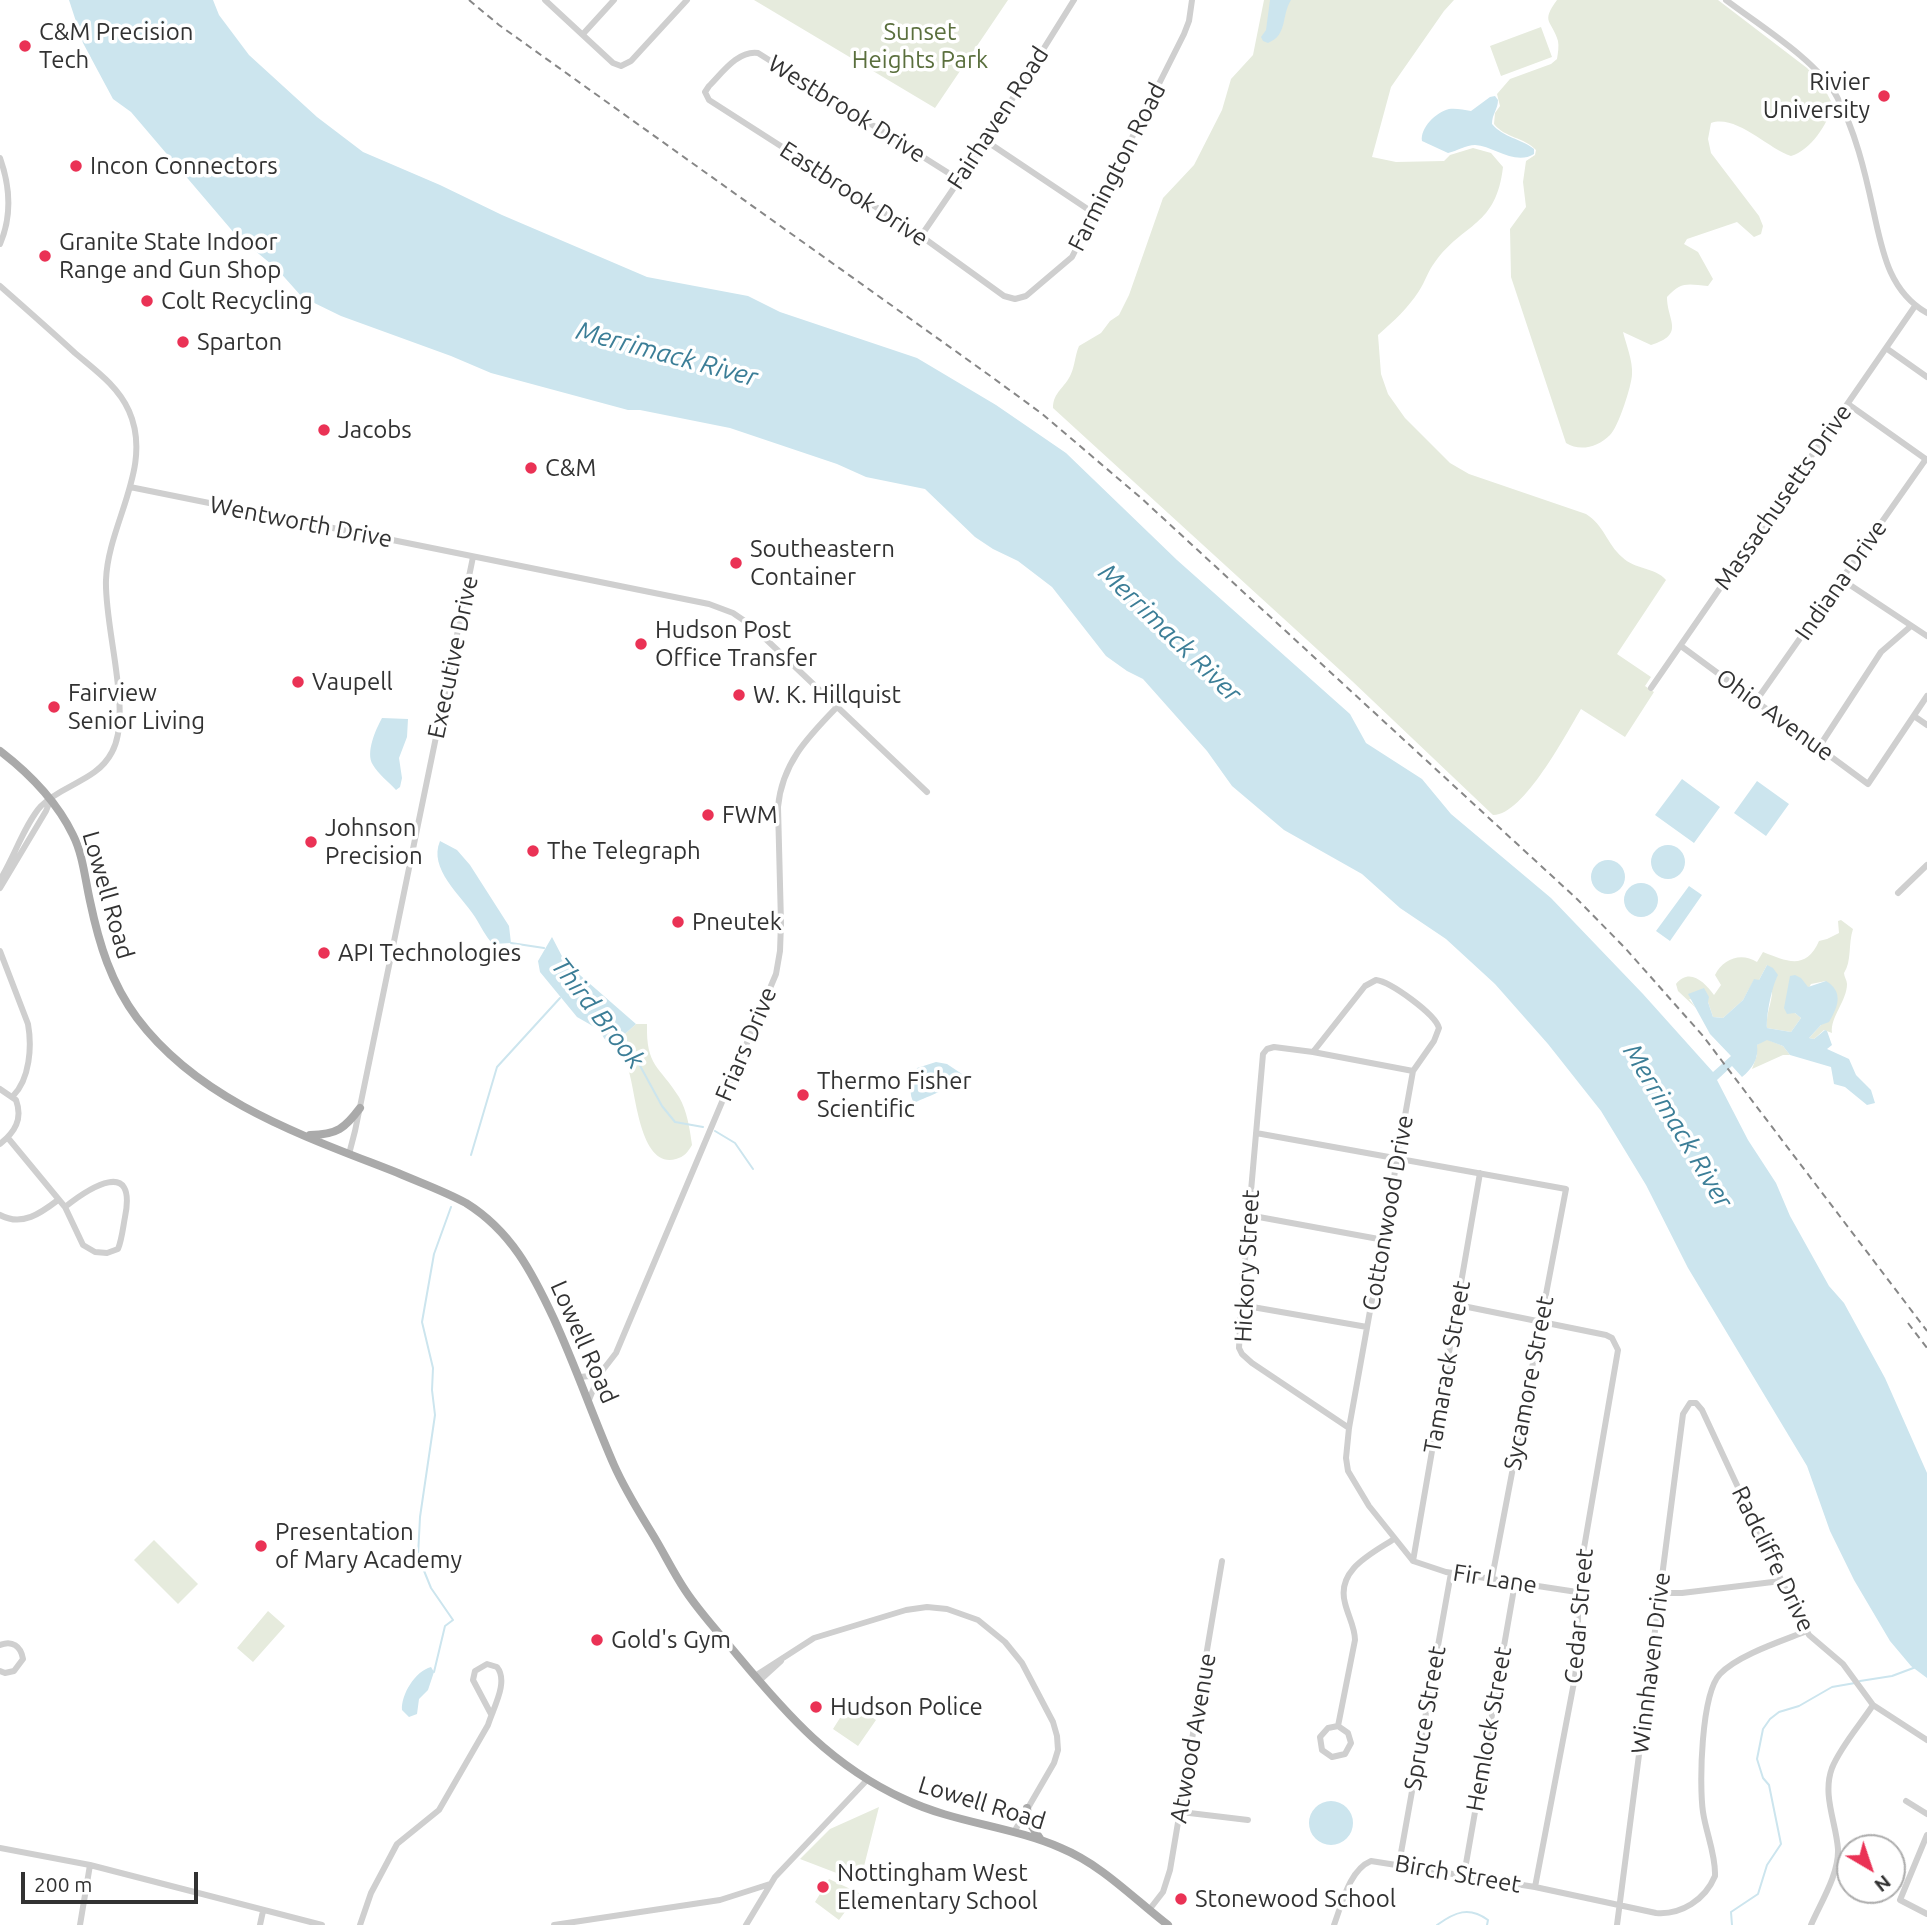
<!DOCTYPE html>
<html>
<head>
<meta charset="utf-8">
<style>
  body { margin:0 }
  #map { position:relative; width:1927px; height:1925px; overflow:hidden; background:#fff; font-family:Ubuntu,sans-serif }
  canvas { display:block }
  .north { position:absolute; left:1836px; top:1834px; width:70px; height:70px; box-sizing:border-box; background:#fff; border:2px solid #adadad; border-radius:50%; rotate:141deg; font-size:19px; font-weight:700; line-height:28px; text-align:center; color:#323232 }
  .north::after { content:''; display:block; margin:auto; width:24px; height:32px; background:#ea3255; clip-path:polygon(50% 0,100% 100%,50% 72%,0 100%) }
  .scale { position:absolute; left:21px; top:1872px; width:177px; height:32px; box-sizing:border-box; border:4px solid #323232; border-top:0; padding-left:9px; font-size:21px; line-height:24px; white-space:nowrap; color:#323232; -webkit-text-stroke:5px #fff; paint-order:stroke }
</style>
</head>
<body>
<div id="map">
<canvas width="1927" height="1925"></canvas>
<div class="north">N</div>
<div class="scale">200 m</div>
</div>
<script>
const ctx = document.querySelector('canvas').getContext('2d');
ctx.lineJoin = 'round';
function paint(path, color) { ctx.fillStyle = color; ctx.fill(path, 'evenodd'); }
function trace(path, color, width, dash) { ctx.strokeStyle = color; ctx.lineWidth = width; ctx.lineCap = dash ? 'butt' : 'round'; ctx.setLineDash(dash || []); ctx.stroke(path); }
function label(font, color, halo, rows, align = 'center') {
  ctx.font = font + ' Ubuntu,sans-serif'; ctx.lineWidth = 7; ctx.setLineDash([]); ctx.textBaseline = 'middle'; ctx.strokeStyle = halo; ctx.fillStyle = color; for (const [text, x, y, turn = 0] of rows) {
    ctx.save(); ctx.translate(x, y); ctx.rotate((+turn || 0) * Math.PI / 180); ctx.textAlign = isNaN(turn) ? turn : align; if (halo) ctx.strokeText(text, 0, 0); ctx.fillText(text, 0, 0); ctx.restore();
  }
}
paint(new Path2D(`
  M 754,0 L 1008,0 L 935,108 Z
  M 1264,0 L 1454,0 L 1444,11 L 1391,87 L 1372,157 L 1396,162 L 1444,161 L 1450,155 L 1473,148 L 1491,153 L 1503,167 C 1496,227 1464,222 1435,262 C 1428,271 1425,282 1419,291 C 1408,308 1394,321 1378,335 L 1381,374 L 1388,394 L 1405,418 L 1450,463 L 1469,474 L 1586,514 C 1604,525 1607,544 1622,557 C 1635,570 1655,567 1666,580 L 1617,654 L 1651,677 L 1645,686 L 1654,692 L 1625,737 L 1581,709 C 1566,734 1523,816 1493,815 L 1352,681 L 1053,408 C 1053,392 1065,388 1071,374 C 1075,365 1075,355 1079,346 L 1101,333 L 1110,321 L 1119,315 L 1129,295 L 1163,198 L 1194,165 L 1222,110 L 1231,79 L 1253,55 Z
  M 1557,0 L 1718,0 L 1807,68 L 1823,86 L 1833,105 C 1827,125 1811,150 1791,156 C 1767,148 1736,114 1711,123 L 1708,139 L 1711,153 L 1759,216 L 1763,226 L 1761,234 L 1754,237 L 1737,222 L 1687,239 L 1684,244 L 1698,252 L 1713,279 L 1708,286 C 1688,284 1681,281 1667,297 C 1667,321 1686,334 1651,345 L 1623,332 C 1626,344 1633,361 1632,374 C 1632,385 1618,428 1610,435 C 1598,447 1580,452 1566,443 L 1511,277 L 1510,229 L 1526,207 L 1523,182 L 1526,161 L 1535,155 L 1536,150 C 1524,137 1505,138 1494,124 L 1495,113 L 1500,106 L 1497,94 L 1510,79 L 1551,64 L 1557,59 C 1558,53 1559,46 1558,41 C 1552,20 1540,23 1557,0 Z
  M 1541,27 L 1552,57 L 1501,76 L 1490,46 Z
  M 1841,920 L 1853,929 C 1848,944 1852,961 1844,973 C 1844,977 1847,980 1847,984 C 1847,1001 1830,1017 1832,1033 L 1824,1030 L 1814,1039 L 1809,1038 L 1821,1025 L 1826,981 L 1811,984 L 1795,1013 L 1801,1018 L 1791,1032 L 1767,1028 C 1766,1017 1769,1010 1771,1000 C 1774,987 1770,977 1767,965 L 1759,980 L 1754,980 L 1743,1000 L 1723,1018 L 1713,1017 L 1708,1002 L 1689,999 L 1696,1008 L 1678,991 L 1676,984 C 1690,967 1705,983 1714,995 L 1721,985 L 1715,975 C 1723,958 1742,952 1757,962 L 1763,952 C 1786,961 1806,971 1819,941 L 1827,939 L 1839,933 L 1838,921 Z
  M 636,1024 L 647,1024 C 646,1067 659,1065 679,1097 C 687,1110 690,1130 692,1145 C 688,1152 684,1157 676,1159 C 640,1169 636,1094 629,1072 C 626,1062 622,1051 616,1042 Z
  M 1766,1039 L 1783,1046 L 1790,1055 L 1783,1055 L 1752,1069 L 1757,1055 L 1757,1045 Z
  M 154,1540 L 198,1584 L 178,1604 L 134,1560 Z
  M 268,1611 L 285,1626 L 253,1662 L 237,1648 Z
  M 850,1702 L 876,1720 L 858,1746 L 833,1729 Z
  M 879,1807 L 860,1882 L 800,1859 L 830,1829 Z
  M 829,1879 L 859,1893 L 839,1920 L 815,1902 Z`), '#e6ebdd');
paint(new Path2D(`
  M 69,0 L 213,0 L 219,15 L 249,55 L 317,117 L 363,152 L 440,185 L 502,215 L 647,277 L 748,296 L 780,312 L 917,358 L 996,405 L 1066,453 L 1177,560 L 1350,714 L 1366,743 L 1422,779 L 1451,814 L 1551,898 L 1643,994 L 1713,1072 L 1731,1056 L 1710,1034 L 1688,994 L 1704,988 L 1709,997 L 1708,1002 L 1713,1017 L 1723,1018 L 1743,1000 L 1754,979 L 1759,980 L 1767,965 L 1773,968 L 1778,975 C 1772,986 1766,1015 1767,1028 L 1791,1032 L 1801,1018 L 1795,1013 L 1787,1014 L 1784,1008 L 1790,976 L 1795,975 L 1801,978 L 1808,987 L 1826,981 C 1844,992 1838,1007 1829,1022 L 1821,1025 L 1809,1038 L 1814,1039 L 1825,1030 L 1827,1031 L 1832,1045 L 1827,1049 L 1849,1059 L 1856,1075 L 1871,1090 L 1875,1103 L 1867,1105 L 1845,1087 L 1834,1084 L 1831,1067 L 1790,1055 L 1783,1046 L 1767,1040 L 1757,1045 C 1759,1059 1752,1069 1742,1077 L 1732,1066 L 1717,1080 L 1748,1140 L 1776,1183 L 1790,1216 L 1829,1286 L 1844,1303 L 1885,1378 L 1927,1473 L 1927,1678 L 1911,1666 L 1890,1641 L 1854,1580 L 1830,1531 L 1807,1466 L 1688,1268 L 1646,1185 L 1601,1111 L 1548,1044 L 1495,984 L 1446,939 L 1400,908 L 1362,874 L 1284,830 L 1232,786 L 1207,751 L 1143,679 L 1127,671 L 1106,656 L 1052,587 L 1018,561 L 993,549 L 975,537 L 925,489 L 866,477 L 837,464 L 730,428 L 640,410 L 628,410 L 491,373 L 451,356 L 341,316 L 302,297 L 277,269 L 235,234 L 131,112 L 113,99 L 83,43 Z
  M 1270,0 L 1291,0 C 1281,16 1288,35 1268,43 L 1263,41 L 1261,37 L 1266,30 Z
  M 1495,96 L 1498,100 C 1498,109 1492,114 1492,124 C 1504,138 1520,138 1534,149 L 1534,154 C 1515,166 1494,146 1475,145 C 1466,145 1457,151 1448,153 L 1422,141 C 1420,128 1436,112 1449,109 C 1456,108 1464,110 1471,111 L 1490,97 Z
  M 382,718 L 408,719 L 407,737 L 399,758 L 402,778 L 400,787 L 396,790 C 389,782 378,774 373,765 C 365,753 376,729 382,718 Z
  M 1682,779 L 1720,807 L 1694,843 L 1655,815 Z
  M 1757,781 L 1789,804 L 1766,836 L 1734,813 Z
  M 440,841 L 457,850 L 470,865 L 509,926 L 511,943 L 493,944 C 485,936 481,926 475,917 C 461,895 428,869 440,841 Z
  M1651 862a17 17 0 1 1 34 0a17 17 0 1 1-34 0Z
  M1591 877a17 17 0 1 1 34 0a17 17 0 1 1-34 0Z
  M1624 900a17 17 0 1 1 34 0a17 17 0 1 1-34 0Z
  M 1689,886 L 1702,895 L 1670,941 L 1656,931 Z
  M 552,937 L 565,962 L 636,1024 L 616,1042 L 606,1041 L 598,1029 L 577,1017 L 540,972 L 538,961 Z
  M 936,1062 L 947,1064 L 962,1074 C 951,1090 930,1095 914,1103 C 907,1091 913,1081 917,1068 Z
  M 431,1667 L 434,1672 L 428,1690 L 419,1699 L 417,1714 L 409,1717 L 402,1710 C 401,1695 415,1671 431,1667 Z
  M1309 1823a22 22 0 1 1 44 0a22 22 0 1 1-44 0Z`), '#cce5ee');
trace(new Path2D(`
  M 511,943 L 544,948
  M 621,1036 L 626,1040 L 662,1106 L 675,1122 L 703,1127
  M 715,1131 L 735,1143 L 753,1169
  M 471,1155 L 497,1067 L 560,998
  M 434,1672 L 445,1626 L 453,1620 L 431,1588 L 418,1556 L 420,1517 L 435,1415 L 432,1390 L 433,1368 L 422,1322 L 434,1254 L 451,1207
  M 1860,1681 L 1892,1676 L 1916,1667
  M 1437,1925 C 1455,1912 1469,1906 1488,1920 L 1487,1925
  M 1732,1925 L 1731,1912 L 1758,1894 L 1767,1865 L 1781,1844 L 1769,1785 L 1763,1778 L 1757,1759 L 1763,1729 L 1770,1719 L 1779,1712 L 1799,1706 L 1832,1687 L 1855,1683`), '#cce5ee', 2);
trace(new Path2D(`
  M 545,0 L 613,63 L 621,66 L 631,61 L 687,0
  M 1726,0 C 1759,25 1818,61 1837,97 C 1855,130 1865,172 1873,209 C 1882,249 1888,291 1927,313
  M 583,34 L 614,0
  M 986,141 L 1095,214
  M 0,158 C 10,186 12,216 0,244
  M 958,179 L 758,53 C 738,50 722,73 709,86 L 705,92 L 709,100 L 921,236 L 1004,296 L 1015,299 L 1026,296 L 1072,257 L 1184,34 L 1189,21 L 1192,0
  M 921,236 L 986,141 L 1074,0
  M 0,286 C 25,308 50,330 75,353 C 95,370 118,386 129,411 C 154,467 108,523 106,580 C 104,627 133,714 112,752 C 97,781 63,784 41,806 C 26,822 13,859 0,880
  M 1886,348 L 1927,377
  M 1848,404 L 1927,460
  M 130,487 L 709,604 L 733,613 L 752,626 L 927,792
  M 1841,579 L 1927,636
  M 1681,646 L 1868,784 L 1927,696
  M 1651,688 L 1915,306
  M 1756,701 L 1926,459
  M 1914,716 L 1927,725
  M 1819,747 L 1881,652 L 1911,626
  M 0,888 L 46,811 L 50,801
  M 1898,893 L 1927,865
  M 0,951 L 28,1024 C 32,1046 30,1079 13,1096
  M 1313,1052 L 1365,986 L 1376,980 C 1391,982 1435,1014 1439,1028 L 1434,1041 L 1413,1071 L 1349,1428 L 1346,1458 L 1348,1471 L 1369,1506 L 1413,1561 L 1446,1572 L 1577,1592
  M 0,1089 L 16,1100 C 23,1119 15,1132 0,1144
  M 1256,1133 L 1566,1189 L 1492,1578
  M 8,1138 L 65,1207 L 83,1245 L 95,1252 L 107,1253 L 118,1249 C 122,1239 123,1227 125,1217 C 137,1157 89,1188 65,1207
  M 349,1154 L 355,1131 L 473,557
  M 0,1215 C 22,1227 41,1213 58,1200
  M 1248,1215 L 1384,1240
  M 1241,1305 L 1367,1327
  M 1458,1305 L 1606,1335 L 1612,1338 L 1618,1350 L 1578,1583 L 1578,1649 L 1575,1677 L 1535,1887
  M 580,1377 L 599,1375
  M 589,1400 L 599,1375 L 616,1353 L 776,974 L 780,951 L 781,923 L 778,807 C 782,763 808,737 837,707
  M 1349,1428 L 1252,1363 L 1242,1354 L 1239,1348 L 1241,1305 L 1263,1054 L 1267,1049 L 1274,1047 L 1313,1052 L 1413,1071
  M 1413,1561 L 1480,1173
  M 1660,1593 L 1682,1593 L 1781,1581
  M 0,1645 C 12,1640 21,1646 23,1659 L 14,1671 L 5,1673 L 0,1671
  M 755,1676 L 814,1638 L 906,1610 L 927,1607 L 947,1609 L 978,1620 L 1005,1642 L 1022,1663 L 1053,1722 L 1057,1736 L 1058,1750 L 1054,1763 L 1014,1832
  M 759,1681 L 781,1661
  M 1338,1726 L 1328,1728 L 1320,1737 L 1322,1750 L 1332,1757 L 1345,1754 L 1351,1743 L 1348,1733 L 1338,1726 L 1355,1640 C 1355,1627 1348,1616 1345,1603 C 1336,1570 1371,1554 1394,1539
  M 1906,1801 L 1927,1814
  M 1181,1812 L 1248,1820
  M 1927,1835 L 1900,1900 L 1927,1914
  M 0,1848 L 90,1865 L 322,1925
  M 1399,1864 L 1451,1573
  M 1464,1875 L 1515,1583
  M 1149,1910 L 1163,1892 L 1170,1870 L 1222,1561
  M 80,1925 L 90,1865
  M 260,1925 L 263,1911
  M 360,1925 L 371,1893 L 397,1844 L 439,1810 L 488,1725 C 493,1708 509,1682 497,1667 L 487,1664 L 475,1671 L 473,1680 L 491,1714
  M 554,1925 L 720,1900 L 770,1884
  M 746,1925 L 775,1877 L 867,1780
  M 1334,1925 C 1342,1904 1349,1870 1371,1861 L 1535,1887 L 1656,1913 C 1681,1915 1705,1900 1715,1876 C 1716,1855 1706,1833 1703,1812 C 1699,1785 1701,1694 1720,1674 C 1738,1655 1782,1641 1807,1631
  M 1617,1925 L 1683,1414 L 1690,1403 L 1696,1403 L 1702,1410 L 1784,1586 L 1809,1635 L 1843,1664 L 1873,1705 L 1927,1740
  M 1811,1925 C 1821,1902 1839,1874 1838,1849 C 1836,1822 1822,1795 1832,1768 C 1841,1746 1860,1725 1873,1705`), '#cfcfcf', 6);
trace(new Path2D(`
  M 0,751 C 30,774 56,800 73,835 C 83,855 85,879 90,901 C 99,944 111,983 137,1018 C 200,1102 304,1136 398,1173 C 421,1183 444,1191 466,1203 C 511,1231 532,1272 554,1319 C 576,1367 593,1417 614,1465 C 625,1490 639,1512 653,1535 C 664,1553 673,1572 685,1590 C 700,1613 720,1634 738,1656 C 788,1716 832,1766 904,1799 C 954,1823 1011,1826 1061,1848 C 1102,1865 1133,1898 1168,1925
  M 310,1135 C 337,1135 345,1128 360,1108
  M 1027,1808 L 1029,1822 L 1041,1840`), '#aaa', 8);
trace(new Path2D(`
  M 469,0 L 499,25 L 989,375 L 1041,413 L 1140,497 L 1577,899 L 1626,949 L 1703,1036 L 1927,1331
  M 1908,1323 L 1927,1348`), '#878787', 2, [7, 5]);
for (const [x, y, r, color] of [
  [25,46,7,"#ea3255"],
  [1884,96,7,"#ea3255"],
  [76,166,7,"#ea3255"],
  [45,256,7,"#ea3255"],
  [147,301,7,"#ea3255"],
  [183,342,7,"#ea3255"],
  [324,430,7,"#ea3255"],
  [531,468,7,"#ea3255"],
  [736,563,7,"#ea3255"],
  [641,644,7,"#ea3255"],
  [298,682,7,"#ea3255"],
  [739,695,7,"#ea3255"],
  [54,707,7,"#ea3255"],
  [708,815,7,"#ea3255"],
  [311,842,7,"#ea3255"],
  [533,851,7,"#ea3255"],
  [678,922,7,"#ea3255"],
  [324,953,7,"#ea3255"],
  [803,1095,7,"#ea3255"],
  [261,1546,7,"#ea3255"],
  [597,1640,7,"#ea3255"],
  [816,1707,7,"#ea3255"],
  [823,1887,7,"#ea3255"],
  [1181,1899,7,"#ea3255"]
]) { const dot = new Path2D(); dot.arc(x, y, r, 0, 2 * Math.PI); ctx.fillStyle = color; ctx.fill(dot); trace(dot, '#fff', 2.5); }
label('24px', '#323232', '#fff', [
  ["C&M Precision",39,32],
  ["Tech",39,60],
  ["Rivier",1870,82,"right"],
  ["University",1870,110,"right"],
  ["Incon Connectors",90,166],
  ["Granite State Indoor",59,242],
  ["Range and Gun Shop",59,270],
  ["Colt Recycling",161,301],
  ["Sparton",197,342],
  ["Jacobs",338,430],
  ["C&M",545,468],
  ["Southeastern",750,549],
  ["Container",750,577],
  ["Hudson Post",655,630],
  ["Office Transfer",655,658],
  ["Vaupell",312,682],
  ["Fairview",68,693],
  ["Senior Living",68,721],
  ["W. K. Hillquist",753,695],
  ["FWM",722,815],
  ["Johnson",325,828],
  ["Precision",325,856],
  ["The Telegraph",547,851],
  ["Pneutek",692,922],
  ["API Technologies",338,953],
  ["Thermo Fisher",817,1081],
  ["Scientific",817,1109],
  ["Presentation",275,1532],
  ["of Mary Academy",275,1560],
  ["Gold's Gym",611,1640],
  ["Hudson Police",830,1707],
  ["Nottingham West",837,1873],
  ["Elementary School",837,1901],
  ["Stonewood School",1195,1899]
], 'left');
label('24px', '#5a6f3d', '#fff', [
  ["Sunset",920,32],
  ["Heights Park",920,60]
]);
label('24px', '#323232', '#fff', [
  ["Westbrook Drive",847,109,32],
  ["Fairhaven Road",998,118,-57],
  ["Farmington Road",1117,167,-63],
  ["Eastbrook Drive",854,194,33],
  ["Massachusetts Drive",1783,497,-55],
  ["Wentworth Drive",301,522,11],
  ["Indiana Drive",1841,580,-55],
  ["Executive Drive",453,657,-78],
  ["Ohio Avenue",1775,715,36],
  ["Lowell Road",108,895,74],
  ["Friars Drive",746,1044,-67],
  ["Cottonwood Drive",1388,1213,-80],
  ["Hickory Street",1247,1266,-87],
  ["Lowell Road",584,1342,66],
  ["Tamarack Street",1447,1367,-80],
  ["Sycamore Street",1529,1383,-79],
  ["Radcliffe Drive",1773,1559,64],
  ["Fir Lane",1495,1579,9],
  ["Cedar Street",1579,1616,-85],
  ["Winnhaven Drive",1651,1663,-83],
  ["Spruce Street",1425,1718,-80],
  ["Hemlock Street",1489,1729,-80],
  ["Atwood Avenue",1193,1738,-80],
  ["Lowell Road",982,1803,17],
  ["Birch Street",1458,1874,10]
]);
label('italic 26px', '#3c7e97', '#fff', [
  ["Merrimack River",667,354,15],
  ["Merrimack River",1170,633,44],
  ["Third Brook",598,1013,52],
  ["Merrimack River",1678,1126,59]
]);
</script>
</body>
</html>
